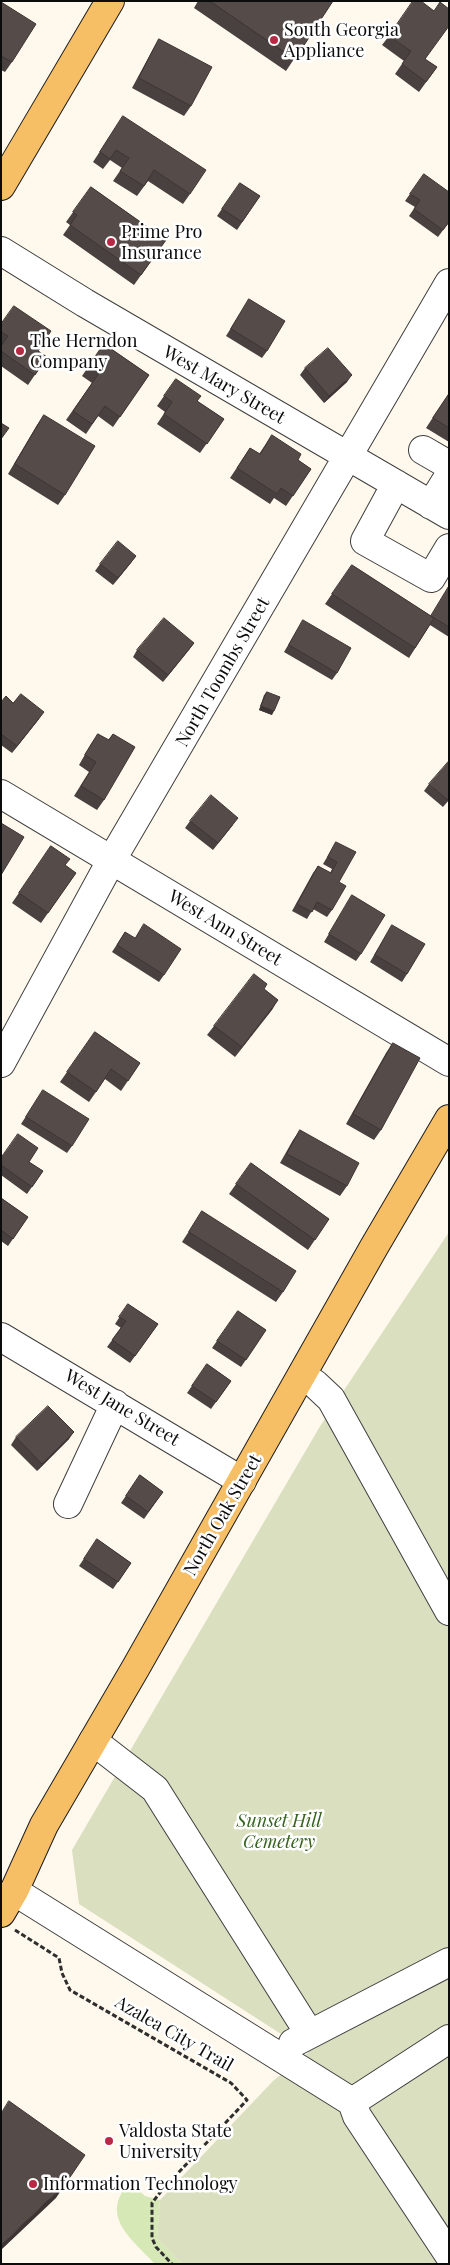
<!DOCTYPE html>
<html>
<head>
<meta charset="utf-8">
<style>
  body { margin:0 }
  #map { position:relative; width:450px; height:2265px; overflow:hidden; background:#fff8ec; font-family:"Playfair Display",serif }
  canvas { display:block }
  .frame { position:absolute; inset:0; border:2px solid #0c0c0c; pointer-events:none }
</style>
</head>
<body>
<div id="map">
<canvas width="450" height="2265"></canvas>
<div class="frame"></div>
</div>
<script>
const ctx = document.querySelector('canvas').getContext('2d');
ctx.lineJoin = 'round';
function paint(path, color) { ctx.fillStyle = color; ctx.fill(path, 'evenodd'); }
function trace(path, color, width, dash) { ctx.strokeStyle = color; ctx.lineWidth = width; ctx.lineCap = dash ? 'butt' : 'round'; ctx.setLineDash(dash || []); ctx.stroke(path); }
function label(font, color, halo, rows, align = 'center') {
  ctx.font = font + ' "Playfair Display",serif'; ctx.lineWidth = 5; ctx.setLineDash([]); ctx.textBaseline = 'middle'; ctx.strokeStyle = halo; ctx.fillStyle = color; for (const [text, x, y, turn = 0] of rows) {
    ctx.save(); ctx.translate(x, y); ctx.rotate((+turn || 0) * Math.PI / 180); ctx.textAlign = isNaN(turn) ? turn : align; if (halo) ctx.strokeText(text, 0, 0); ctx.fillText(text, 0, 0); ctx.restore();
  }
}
paint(new Path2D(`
  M 130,2182 L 145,2196 L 160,2200 L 157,2238 L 182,2264 L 155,2264 C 132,2239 98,2216 130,2182 Z`), '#d7e8b7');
paint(new Path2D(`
  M 449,1232 L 449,2264 L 182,2264 L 157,2238 L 160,2200 L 273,2081 L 309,2052 L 79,1904 L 72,1850 L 319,1428 Z`), '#d9dfbf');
const minor = new Path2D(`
  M 1,251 L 85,303 L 449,515
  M 423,450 L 449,465
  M 396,484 L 365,541 L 431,578 L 449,548
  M 431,505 L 449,476
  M 1,794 L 449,1062
  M 1,1063 L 111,861 L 449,283
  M 1,1337 L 242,1481
  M 302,1375 L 315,1384 L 331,1399 L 449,1611
  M 68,1504 L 115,1404
  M 93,1741 L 155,1789 L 309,2033
  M 14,1891 L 352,2102 L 357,2116 L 449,2255
  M 293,2043 L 449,1962
  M 352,2102 L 449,2039`);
const major = new Path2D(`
  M 1,186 L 110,1
  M 1,1913 L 14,1891 L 44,1825 L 135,1669 L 374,1247 L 449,1119`);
trace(minor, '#3f3f3f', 30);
trace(major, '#1d1d1d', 30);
trace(new Path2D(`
  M 15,1930 L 59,1958 L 62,1973 L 70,1990 L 231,2083 L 247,2100 L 162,2190 L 152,2203 L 152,2238 L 156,2247 L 172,2264`), '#2e2e2e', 3, [5, 2.5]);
trace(minor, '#fff', 28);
trace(major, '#f6be65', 28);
paint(new Path2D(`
  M 198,1 L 333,1 L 286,71 L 194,8 Z
  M 1,2 L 12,62 L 5,72 L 1,70 Z
  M 389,36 L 437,67 L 419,92 L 395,74 L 404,61 L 382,45 Z
  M 159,39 L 191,106 L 184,116 L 132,88 L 153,49 Z
  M 123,116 L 190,194 L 183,204 L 148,181 L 137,196 L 113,181 L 122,168 L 110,160 L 103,169 L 93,162 Z
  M 424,174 L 449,222 L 438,237 L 409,216 L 415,207 L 405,201 Z
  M 240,183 L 260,196 L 237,230 L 217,216 Z
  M 91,187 L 166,240 L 134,285 L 63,235 L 70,225 L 66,222 Z
  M 249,299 L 267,351 L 262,358 L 226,336 Z
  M 1,324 L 47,357 L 28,385 L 1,366 Z
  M 104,344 L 149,375 L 113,427 L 98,416 L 86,434 L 66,420 L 92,383 L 82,376 Z
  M 305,368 L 347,382 L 324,403 L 300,375 Z
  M 176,379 L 197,401 L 224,419 L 200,453 L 157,424 L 165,412 L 157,406 Z
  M 449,393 L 449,442 L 426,428 Z
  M 44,415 L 65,495 L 58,505 L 8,474 L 37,425 Z
  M 272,435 L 298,460 L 311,469 L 286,506 L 274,498 L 270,504 L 230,478 L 250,448 L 259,454 Z
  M 136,556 L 113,585 L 95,571 L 100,564 Z
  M 352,565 L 431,616 L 449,586 L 449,637 L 430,625 L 409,658 L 325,604 Z
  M 303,620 L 337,673 L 332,680 L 284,652 Z
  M 194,643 L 163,682 L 133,657 L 137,650 Z
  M 267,692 L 272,715 L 259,710 L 264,695 Z
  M 1,702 L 13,703 L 39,719 L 12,753 L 1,745 Z
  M 98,734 L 108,740 L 113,734 L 104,800 L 97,810 L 74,796 L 89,772 L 79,765 L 91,744 Z
  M 429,784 L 449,800 L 443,807 L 424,791 Z
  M 190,821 L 233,825 L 213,850 L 185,828 Z
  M 336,842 L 339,882 L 332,910 L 327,917 L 313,909 L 307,919 L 292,911 L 313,873 L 318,866 L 330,873 L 332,869 L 323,864 Z
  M 51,846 L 65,865 L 76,873 L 41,923 L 12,903 Z
  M 352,895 L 361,954 L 356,961 L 324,942 Z
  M 392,925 L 407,974 L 402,982 L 370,962 Z
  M 125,932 L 164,975 L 159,982 L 112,952 Z
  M 264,989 L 278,1000 L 235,1057 L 207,1035 L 214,1026 Z
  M 95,1032 L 140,1063 L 121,1091 L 105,1079 L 89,1102 L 60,1082 Z
  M 393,1043 L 381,1130 L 374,1140 L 346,1124 L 386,1053 Z
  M 43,1090 L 72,1146 L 67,1153 L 21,1124 Z
  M 300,1130 L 347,1186 L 340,1196 L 280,1163 L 293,1140 Z
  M 1,1158 L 29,1162 L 43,1171 L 27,1194 L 1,1175 Z
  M 251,1163 L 329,1219 L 308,1250 L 229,1194 Z
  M 1,1198 L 28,1217 L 8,1246 L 1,1241 Z
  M 202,1211 L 283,1292 L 276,1302 L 182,1242 Z
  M 128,1304 L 158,1324 L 130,1363 L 107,1347 L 121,1328 L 115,1324 Z
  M 238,1311 L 266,1330 L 241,1367 L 212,1348 Z
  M 207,1364 L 231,1381 L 211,1409 L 187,1393 Z
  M 16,1437 L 69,1439 L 37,1471 L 11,1445 Z
  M 140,1475 L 163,1492 L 144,1519 L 121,1503 Z
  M 97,1539 L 131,1563 L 113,1589 L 79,1566 Z`), '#49413f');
paint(new Path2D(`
  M 352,375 L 347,382 L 324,403 L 329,396 Z
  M 136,556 L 131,563 L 113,585 L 118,578 Z
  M 194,643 L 189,650 L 163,682 L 168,675 Z
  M 261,706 L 274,711 L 272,715 L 259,710 Z
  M 44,712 L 39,719 L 12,753 L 17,746 Z
  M 278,1000 L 272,1010 L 235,1057 L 242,1047 Z
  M 74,1432 L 69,1439 L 37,1471 L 42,1464 Z
  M 66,2183 L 56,2198 L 1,2250 L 1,2245 Z`), '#3c3533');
const building = new Path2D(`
  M 210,1 L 333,1 L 295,59 Z
  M 413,1 L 421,1 L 434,11 L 440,2 L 449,9 L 449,26 L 425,59 L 437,67 L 426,82 L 402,64 L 411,51 L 389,36 Z
  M 1,2 L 36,24 L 12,62 L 1,56 Z
  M 159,39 L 212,67 L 191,106 L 139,78 Z
  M 123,116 L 206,170 L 190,194 L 154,170 L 144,186 L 120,171 L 129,158 L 116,150 L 110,159 L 100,152 Z
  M 424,174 L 449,192 L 449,222 L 443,230 L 414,209 L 420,200 L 410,194 Z
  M 240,183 L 260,196 L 242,222 L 222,209 Z
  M 91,187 L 166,240 L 141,275 L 70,225 L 77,215 L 73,212 Z
  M 249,299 L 285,321 L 267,351 L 231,329 Z
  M 14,306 L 51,331 L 38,351 L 47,357 L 35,375 L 1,351 L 1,346 L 8,336 L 1,332 L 1,324 Z
  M 104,344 L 149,375 L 120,417 L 105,406 L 92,424 L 73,411 L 99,373 L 89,366 Z
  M 328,348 L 352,375 L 329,396 L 305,368 Z
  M 176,379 L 201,396 L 197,401 L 224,419 L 207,444 L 164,414 L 172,402 L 164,396 Z
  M 449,394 L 449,428 L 433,418 Z
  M 44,415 L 95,446 L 65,495 L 15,464 Z
  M 1,423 L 9,428 L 1,439 Z
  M 272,435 L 301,454 L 298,460 L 311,469 L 293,496 L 281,488 L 277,494 L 237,468 L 250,448 L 260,454 Z
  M 118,541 L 136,556 L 118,578 L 100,564 Z
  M 352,565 L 434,618 L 415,648 L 332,594 Z
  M 449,586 L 449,627 L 431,616 Z
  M 164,618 L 194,643 L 168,675 L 137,650 Z
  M 303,620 L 351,648 L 337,673 L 289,645 Z
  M 267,692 L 280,697 L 274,711 L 261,706 Z
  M 21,694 L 44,712 L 17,746 L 1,734 L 1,702 L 6,696 L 13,703 Z
  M 98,734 L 109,740 L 113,734 L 135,747 L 104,800 L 81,786 L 96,762 L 85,755 Z
  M 449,761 L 449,799 L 448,800 L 429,784 Z
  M 211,795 L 238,818 L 218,843 L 190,821 Z
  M 1,823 L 24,837 L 1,875 Z
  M 336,842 L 356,852 L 339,882 L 346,886 L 332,910 L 317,902 L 312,912 L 297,904 L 318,866 L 331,873 L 337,862 L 328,857 Z
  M 51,846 L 70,859 L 65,865 L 76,873 L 48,913 L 19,893 Z
  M 352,895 L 385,915 L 361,954 L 329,934 Z
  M 144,924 L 181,949 L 164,975 L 117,945 L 125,932 L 135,938 Z
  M 392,925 L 425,944 L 407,974 L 375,955 Z
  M 254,974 L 267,984 L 264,989 L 278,1000 L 242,1047 L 214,1026 Z
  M 95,1032 L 140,1063 L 128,1081 L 111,1069 L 96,1092 L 67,1072 Z
  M 393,1043 L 420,1058 L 381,1130 L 353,1114 Z
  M 43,1090 L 89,1119 L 72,1146 L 26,1117 Z
  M 300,1130 L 359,1163 L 347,1186 L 287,1154 Z
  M 18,1134 L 38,1148 L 29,1162 L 43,1171 L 32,1187 L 1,1165 L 1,1158 Z
  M 251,1163 L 329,1219 L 315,1240 L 236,1184 Z
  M 1,1198 L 28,1217 L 13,1239 L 1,1230 Z
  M 202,1211 L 296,1271 L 283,1292 L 189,1232 Z
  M 128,1304 L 158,1324 L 135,1356 L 112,1340 L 126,1321 L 119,1317 Z
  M 238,1311 L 266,1330 L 246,1360 L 217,1341 Z
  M 207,1364 L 231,1381 L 216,1402 L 192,1386 Z
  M 48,1406 L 74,1432 L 42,1464 L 16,1437 Z
  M 140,1475 L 163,1492 L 148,1512 L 126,1496 Z
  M 97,1539 L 131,1563 L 118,1582 L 84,1559 Z
  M 9,2101 L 85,2155 L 66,2183 L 1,2245 L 1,2114 Z`);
paint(building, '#554c49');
trace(building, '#3c3533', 1);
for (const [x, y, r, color] of [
  [274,40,5,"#b92844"],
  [111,242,5,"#b92844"],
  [20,351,5,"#b92844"],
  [109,2141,5,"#b92844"],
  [33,2184,5,"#b92844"]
]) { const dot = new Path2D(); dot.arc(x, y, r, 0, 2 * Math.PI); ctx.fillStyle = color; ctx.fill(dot); trace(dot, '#fff', 2); }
label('18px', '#0c0c0c', '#fff', [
  ["South Georgia",284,30],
  ["Appliance",284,51],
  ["Prime Pro",121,232],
  ["Insurance",121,253],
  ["The Herndon",30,341],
  ["Company",30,362],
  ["Valdosta State",119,2131],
  ["University",119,2152],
  ["Information Technology",43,2184]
], 'left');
label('18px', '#0c0c0c', '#fff', [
  ["West Mary Street",224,385,30],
  ["North Toombs Street",223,672,-60],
  ["West Ann Street",225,928,31],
  ["West Jane Street",122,1408,31],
  ["North Oak Street",223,1515,-60],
  ["Azalea City Trail",174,2034,30]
]);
label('italic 18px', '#36631e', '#fff', [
  ["Sunset Hill",279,1821],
  ["Cemetery",279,1842]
]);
</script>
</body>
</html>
